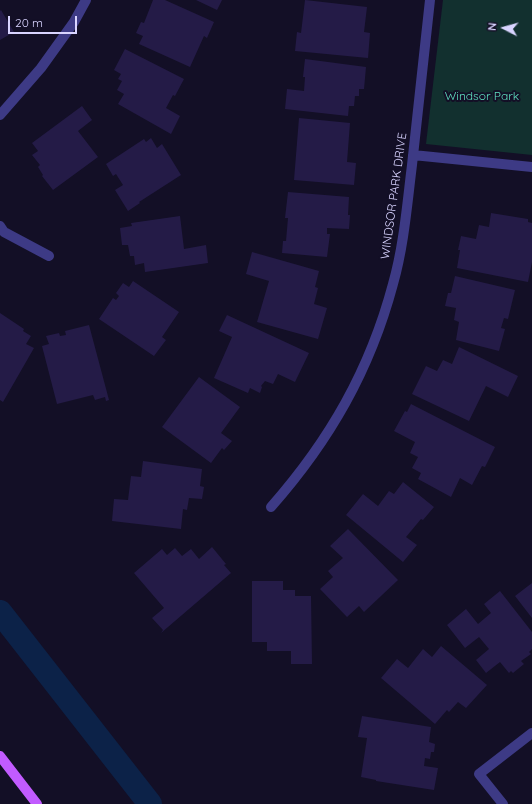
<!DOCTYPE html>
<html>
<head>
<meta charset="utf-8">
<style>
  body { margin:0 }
  #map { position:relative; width:532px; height:804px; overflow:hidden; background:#130f26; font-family:Quicksand,sans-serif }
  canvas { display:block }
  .north { position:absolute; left:484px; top:8px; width:40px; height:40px; -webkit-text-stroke:3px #130f26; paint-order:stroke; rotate:276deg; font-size:11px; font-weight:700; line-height:16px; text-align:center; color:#d9d4ff }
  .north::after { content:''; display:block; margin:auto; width:14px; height:18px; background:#d9d4ff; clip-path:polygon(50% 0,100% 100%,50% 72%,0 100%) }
  .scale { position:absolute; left:8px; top:16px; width:69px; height:18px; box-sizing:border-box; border:2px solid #d9d4ff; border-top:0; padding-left:5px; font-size:12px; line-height:14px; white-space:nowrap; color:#d9d4ff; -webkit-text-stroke:3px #130f26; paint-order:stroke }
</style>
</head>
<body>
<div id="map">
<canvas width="532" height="804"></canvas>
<div class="north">N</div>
<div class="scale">20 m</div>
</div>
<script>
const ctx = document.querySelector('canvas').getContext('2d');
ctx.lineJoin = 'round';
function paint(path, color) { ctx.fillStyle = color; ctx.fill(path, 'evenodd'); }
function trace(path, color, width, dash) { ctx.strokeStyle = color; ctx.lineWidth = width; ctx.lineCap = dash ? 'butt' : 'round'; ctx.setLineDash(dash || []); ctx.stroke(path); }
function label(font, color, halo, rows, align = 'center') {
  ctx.font = font + ' Quicksand,sans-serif'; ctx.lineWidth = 4; ctx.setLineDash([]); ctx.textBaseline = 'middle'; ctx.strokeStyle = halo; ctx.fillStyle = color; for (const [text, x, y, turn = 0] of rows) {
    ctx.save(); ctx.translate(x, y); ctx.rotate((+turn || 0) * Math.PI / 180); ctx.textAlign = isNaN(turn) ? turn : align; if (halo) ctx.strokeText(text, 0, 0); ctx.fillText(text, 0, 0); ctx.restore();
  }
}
paint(new Path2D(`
  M 443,0 L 532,0 L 532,155 L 426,144 Z`), '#12302f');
trace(new Path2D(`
  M 0,612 L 150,804`), '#0c2248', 24);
paint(new Path2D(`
  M 153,0 L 165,0 L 214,22 L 207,38 L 204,36 L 190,67 L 139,44 L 143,36 L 136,33 L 141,22 L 144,23 Z
  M 196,0 L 222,0 L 217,10 Z
  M 305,0 L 367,7 L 364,32 L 370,33 L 368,58 L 295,51 L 297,32 L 301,33 Z
  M 1,10 L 14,32 L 0,40 L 0,11 Z
  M 125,49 L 184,79 L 175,96 L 173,95 L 166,108 L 180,116 L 171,134 L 118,104 L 124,94 L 117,90 L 122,81 L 118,79 L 121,74 L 114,70 Z
  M 305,59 L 366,67 L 364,89 L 359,89 L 359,96 L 355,96 L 354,106 L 349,106 L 348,116 L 285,109 L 287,89 L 304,91 L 305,77 L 303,77 Z
  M 82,106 L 92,120 L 78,131 L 98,157 L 53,190 L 42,176 L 43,175 L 38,167 L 40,165 L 32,155 L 38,151 L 32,143 Z
  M 299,118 L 350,123 L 347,162 L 356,163 L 354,185 L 294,180 Z
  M 151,138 L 157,148 L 162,144 L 181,175 L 139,202 L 140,203 L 128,211 L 115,190 L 123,185 L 116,174 L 113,176 L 106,164 L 144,139 L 146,142 Z
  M 288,192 L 349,197 L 348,215 L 350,215 L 349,229 L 327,228 L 327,234 L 330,234 L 327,257 L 282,253 L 283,241 L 286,241 L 288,218 L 285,218 Z
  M 491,213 L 528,219 L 528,222 L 532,223 L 532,262 L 528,282 L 457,268 L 460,250 L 458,250 L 461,236 L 476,239 L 479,225 L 489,227 Z
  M 180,216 L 184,249 L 206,245 L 208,263 L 145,272 L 144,263 L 135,265 L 134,256 L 130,256 L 128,245 L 122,245 L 120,228 L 132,226 L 131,223 Z
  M 252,252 L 319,271 L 315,287 L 318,288 L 314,304 L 327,308 L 318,339 L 257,322 L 269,281 L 246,274 Z
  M 455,276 L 515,290 L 508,319 L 504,318 L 501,328 L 505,329 L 499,351 L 456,340 L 459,322 L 454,320 L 456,308 L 445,306 L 448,293 L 451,293 Z
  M 133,281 L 179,312 L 162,337 L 166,340 L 154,356 L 99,319 L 113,298 L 116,300 L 119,296 L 116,293 L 123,283 L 129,287 Z
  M 0,313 L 24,329 L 23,331 L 31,336 L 26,344 L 34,348 L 3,402 L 0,400 Z
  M 227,315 L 309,353 L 295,382 L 278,374 L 273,384 L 265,381 L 261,386 L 262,387 L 260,393 L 250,388 L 248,393 L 214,378 L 232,337 L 219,331 Z
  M 89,325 L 109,400 L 106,401 L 105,397 L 95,400 L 93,395 L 57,404 L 42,346 L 49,344 L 46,336 L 59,333 L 60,336 L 66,335 L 65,331 Z
  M 459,347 L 518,376 L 508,397 L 486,386 L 469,421 L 412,394 L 426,366 L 437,371 L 443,360 L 452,364 Z
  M 199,377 L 240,407 L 221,433 L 232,441 L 224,450 L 222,448 L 211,463 L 162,427 Z
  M 411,404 L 495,447 L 485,467 L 482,466 L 472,485 L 460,478 L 451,497 L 418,479 L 421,473 L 412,468 L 418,457 L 410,453 L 415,442 L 394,431 L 405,411 L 407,412 Z
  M 143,461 L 202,469 L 200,486 L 204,487 L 202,499 L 189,498 L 187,510 L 183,509 L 181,529 L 112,521 L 114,499 L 128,500 L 131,476 L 141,477 Z
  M 403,482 L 434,507 L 423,520 L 421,519 L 406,537 L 417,545 L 403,562 L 346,515 L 363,494 L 378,506 L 389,491 L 394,494 Z
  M 348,529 L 398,580 L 364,612 L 359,606 L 347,617 L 320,589 L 333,577 L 328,571 L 343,558 L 330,546 Z
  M 212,547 L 226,564 L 224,565 L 231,573 L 161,633 L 163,630 L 152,618 L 164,608 L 134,573 L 162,549 L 167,555 L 175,548 L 182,556 L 191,549 L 199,559 Z
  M 252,581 L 283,581 L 283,590 L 295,590 L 295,596 L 311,596 L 312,664 L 291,664 L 291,651 L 267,651 L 267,642 L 252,642 Z
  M 532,583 L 532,618 L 515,596 Z
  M 500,591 L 532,632 L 532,649 L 529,652 L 531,654 L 521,661 L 524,664 L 513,673 L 511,671 L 509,673 L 500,662 L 486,673 L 476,660 L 489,649 L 479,637 L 465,648 L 447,625 L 466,609 L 478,624 L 491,613 L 484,604 Z
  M 441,646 L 487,685 L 466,708 L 458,702 L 449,712 L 447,710 L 435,724 L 381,678 L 397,659 L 408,668 L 423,649 L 432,657 Z
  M 362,716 L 431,727 L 429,742 L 435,744 L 434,752 L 431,752 L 430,759 L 425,758 L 424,766 L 438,768 L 434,790 L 376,781 L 376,780 L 361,777 L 367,738 L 358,737 Z`), '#241b47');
trace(new Path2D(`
  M 0,115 L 41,68 L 74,22 L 86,0
  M 413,155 L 532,167
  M 0,226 L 4,232 L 49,256
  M 271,507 C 330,440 370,370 393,284 C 404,245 407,205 412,165 C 418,110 424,55 430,0
  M 503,804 L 479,774 L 532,733`), '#3d3a85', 10);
trace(new Path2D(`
  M 0,756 L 37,804`), '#c25bff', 10);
label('12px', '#5fe0c0', '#130f26', [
  ["Windsor Park",482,96]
]);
label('12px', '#d9d4ff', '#130f26', [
  ["WINDSOR PARK DRIVE",394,196,-82]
]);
</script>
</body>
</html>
